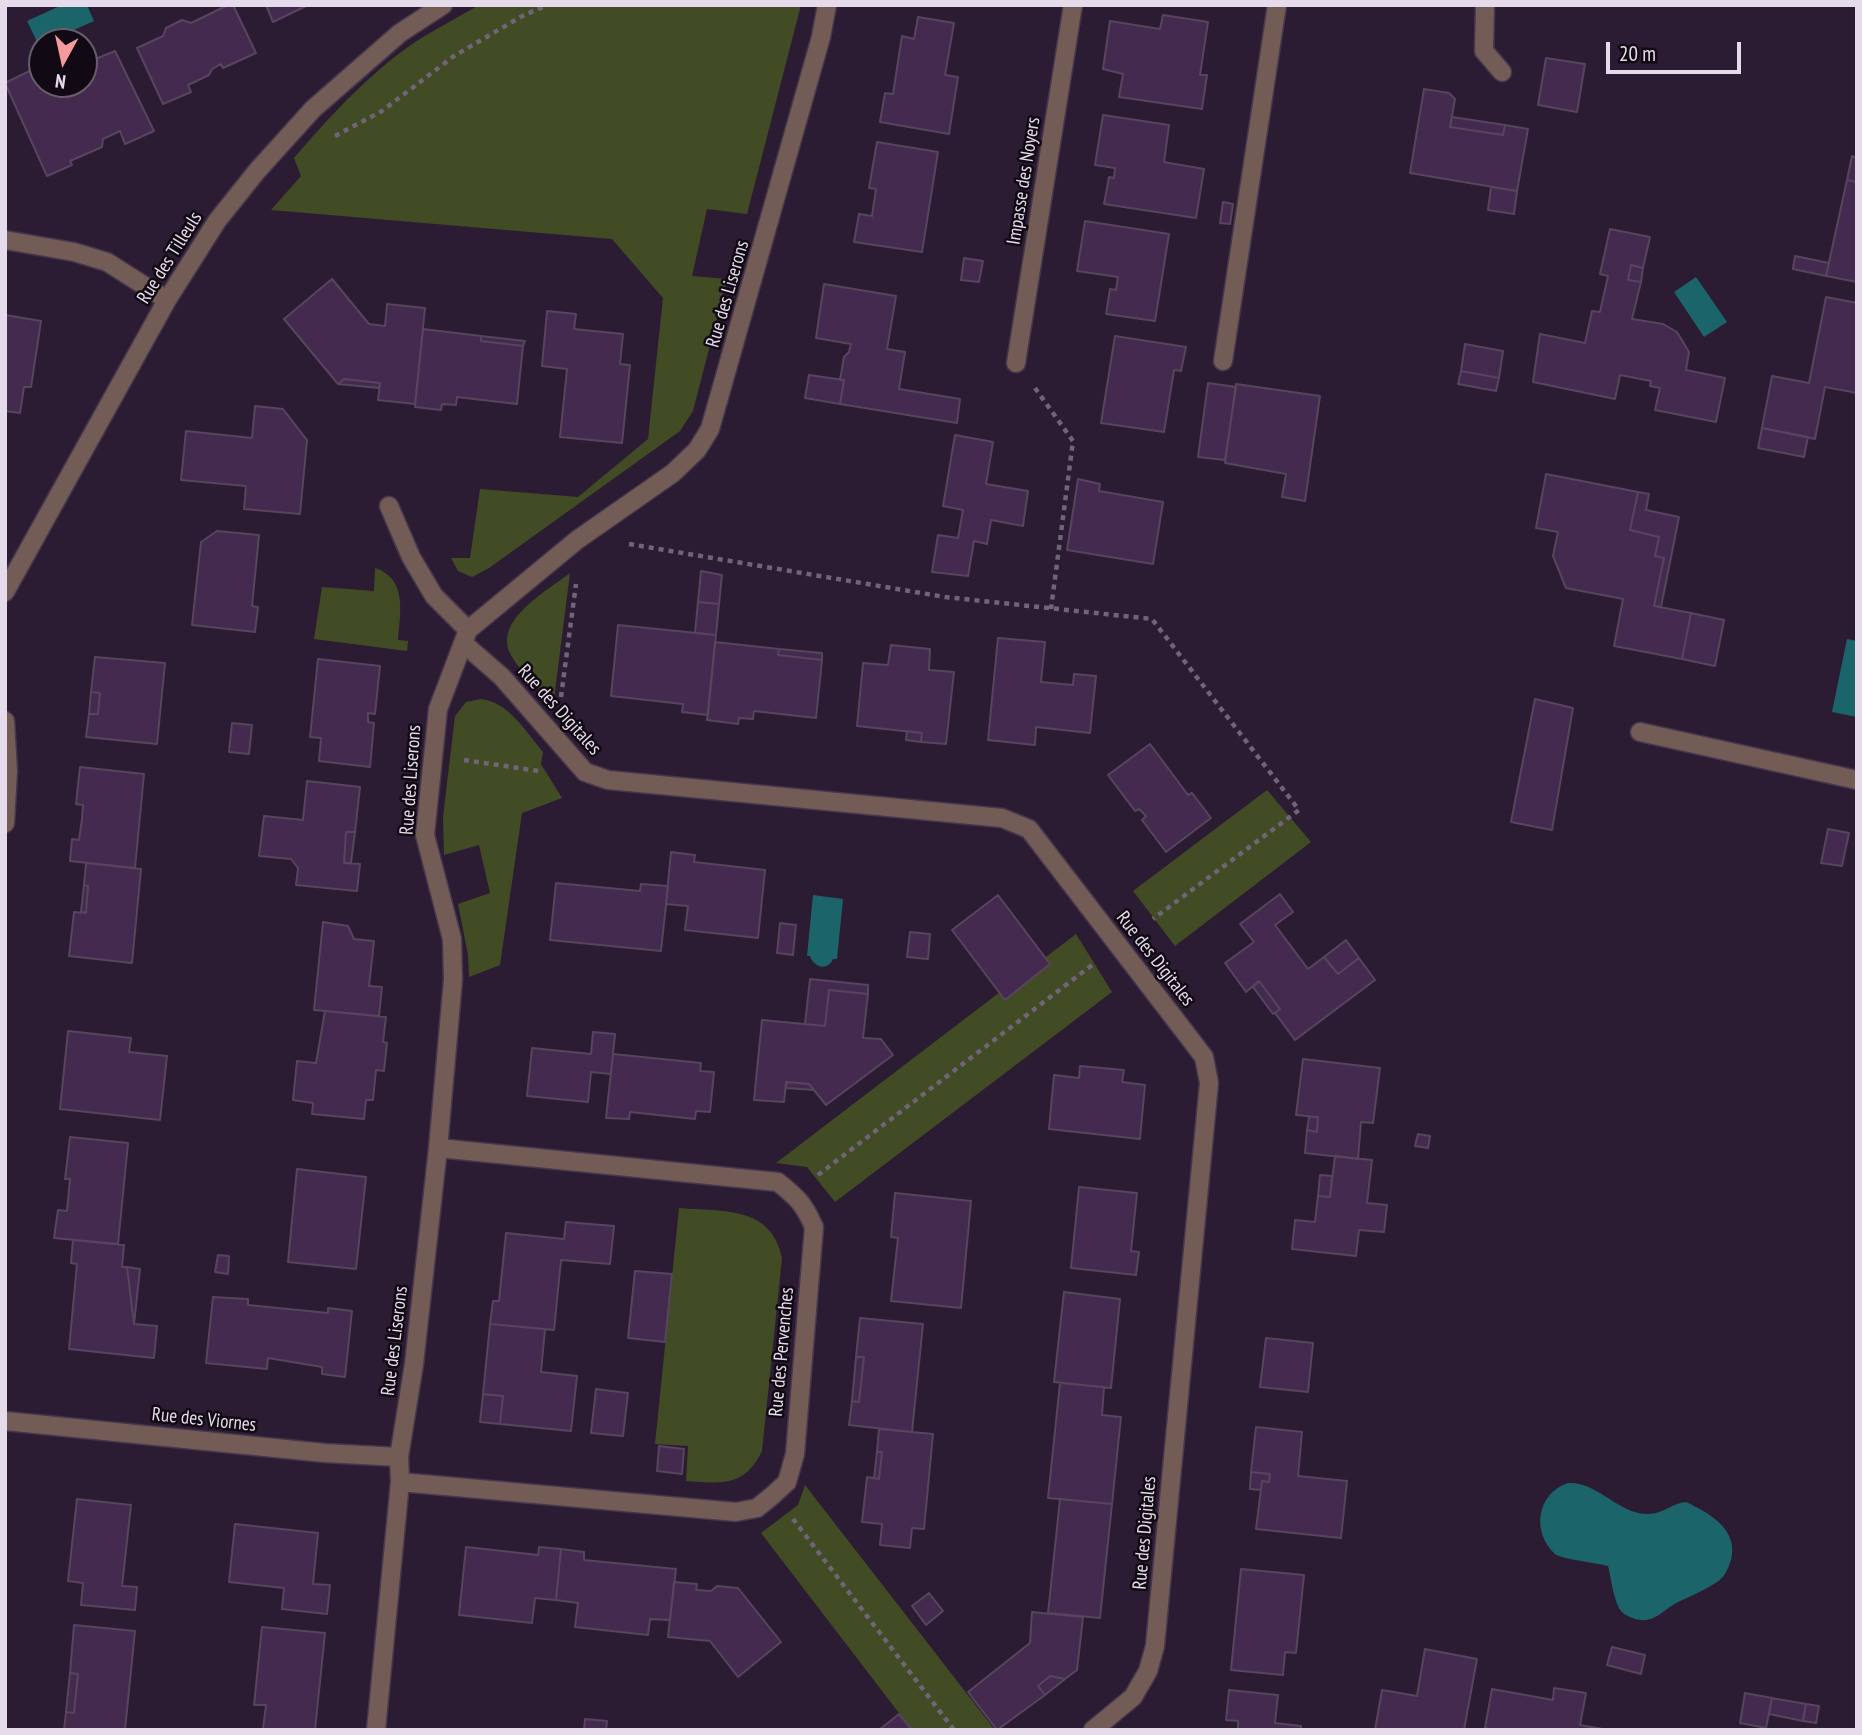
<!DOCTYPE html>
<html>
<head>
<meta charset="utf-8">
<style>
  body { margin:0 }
  #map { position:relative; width:1862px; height:1735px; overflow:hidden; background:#2c1c33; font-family:"PT Sans Narrow",sans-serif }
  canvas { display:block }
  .frame { position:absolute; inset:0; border:7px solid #e5dbea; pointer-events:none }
  .north { position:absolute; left:28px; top:28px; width:70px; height:70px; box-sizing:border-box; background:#110a14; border:2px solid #665e6a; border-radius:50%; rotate:188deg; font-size:19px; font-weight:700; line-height:28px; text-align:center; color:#e5dbea }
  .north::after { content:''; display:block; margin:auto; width:24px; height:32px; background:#f59b9c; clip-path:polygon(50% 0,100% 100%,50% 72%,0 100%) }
  .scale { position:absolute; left:1606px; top:42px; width:135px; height:32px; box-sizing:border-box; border:4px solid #e5dbea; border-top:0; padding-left:9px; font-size:21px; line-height:24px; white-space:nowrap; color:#e5dbea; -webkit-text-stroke:5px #110a14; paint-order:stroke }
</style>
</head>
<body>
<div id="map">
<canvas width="1862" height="1735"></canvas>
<div class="frame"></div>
<div class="north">N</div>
<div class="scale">20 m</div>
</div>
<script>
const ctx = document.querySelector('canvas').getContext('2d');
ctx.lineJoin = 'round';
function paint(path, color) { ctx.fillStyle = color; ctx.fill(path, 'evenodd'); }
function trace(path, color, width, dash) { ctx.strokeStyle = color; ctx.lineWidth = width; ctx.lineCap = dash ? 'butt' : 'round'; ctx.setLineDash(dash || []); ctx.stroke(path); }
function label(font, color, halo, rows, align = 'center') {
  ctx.font = font + ' "PT Sans Narrow",sans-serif'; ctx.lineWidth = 5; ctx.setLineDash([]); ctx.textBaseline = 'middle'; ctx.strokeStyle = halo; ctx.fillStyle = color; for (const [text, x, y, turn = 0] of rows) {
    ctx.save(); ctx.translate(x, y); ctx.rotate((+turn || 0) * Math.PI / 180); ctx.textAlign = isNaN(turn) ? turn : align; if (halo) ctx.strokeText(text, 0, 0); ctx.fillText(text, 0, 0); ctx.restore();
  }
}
paint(new Path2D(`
  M 479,5 L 801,5 L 747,214 L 707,209 L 692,276 L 727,279 L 693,411 L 680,431 L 489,568 L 472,577 L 458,571 L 451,558 L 470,558 L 480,489 L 578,497 L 648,439 L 663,298 L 612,239 L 271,210 L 301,176 L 294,158 C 331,115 375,67 423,37 C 441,26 461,16 479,5 Z
  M 375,568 C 408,579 400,613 398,640 L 408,641 L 407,651 L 314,639 L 322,587 L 374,591 Z
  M 570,573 L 553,707 C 540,690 521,673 511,655 C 492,621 547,591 570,573 Z
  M 481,699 C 510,703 525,731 543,752 L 541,764 L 562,798 L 522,813 L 500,965 L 469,977 L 468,955 L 458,904 L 490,893 L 479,845 L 444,855 L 443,817 L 455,716 L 466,702 Z
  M 1267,790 L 1311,842 L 1175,946 L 1133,891 Z
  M 1076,934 L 1112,992 L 835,1202 L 807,1167 L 776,1163 Z
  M 679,1208 C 723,1212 771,1205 782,1258 L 762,1451 C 744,1488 721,1483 686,1481 L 688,1446 L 655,1444 Z
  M 805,1485 L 995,1730 L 912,1730 L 761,1533 L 798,1505 Z`), '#414c24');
paint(new Path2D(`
  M 62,5 L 87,5 L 94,21 L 47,42 L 42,42 L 39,46 L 27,21 Z
  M 1696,277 L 1727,322 L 1704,337 L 1674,292 Z
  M 1847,639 L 1857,641 L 1857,717 L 1832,712 Z
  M 813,895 L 843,899 L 837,959 L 833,959 C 828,971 814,968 810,956 L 807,956 Z
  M 1568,1483 C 1599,1482 1619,1515 1649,1514 C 1662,1514 1673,1503 1686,1502 C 1709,1513 1739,1529 1731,1560 C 1728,1569 1725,1577 1717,1582 C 1705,1590 1691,1596 1678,1602 C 1666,1608 1659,1618 1646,1620 C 1639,1621 1627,1617 1622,1612 C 1614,1604 1611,1577 1608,1566 C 1597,1563 1561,1559 1555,1554 C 1531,1532 1537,1493 1568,1483 Z`), '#1a646a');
const building = new Path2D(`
  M 228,5 L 233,5 L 256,53 L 223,68 L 221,64 L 212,69 L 209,75 L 188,85 L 191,92 L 163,104 L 137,48 L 163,36 L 166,28 L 182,20 L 191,23 Z
  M 266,5 L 308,5 L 273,22 Z
  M 1163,15 L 1208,22 L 1200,75 L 1207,75 L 1202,109 L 1119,97 L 1123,74 L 1103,69 L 1110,21 L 1160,29 Z
  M 918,17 L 954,23 L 945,75 L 958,77 L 949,134 L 880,122 L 885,93 L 893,94 L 902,36 L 914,39 Z
  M 115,51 L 154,131 L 125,144 L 120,131 L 103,139 L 102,147 L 70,161 L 72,165 L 47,176 L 5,83 L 42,65 L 42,84 L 52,84 L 53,87 L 61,84 L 84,84 L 84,73 L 90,70 L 93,60 Z
  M 1546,58 L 1585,64 L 1577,112 L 1538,105 Z
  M 1424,89 L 1449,93 L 1455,99 L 1450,127 L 1503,135 L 1505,125 L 1528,129 L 1517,191 L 1410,173 Z
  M 1103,115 L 1169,125 L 1164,162 L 1204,169 L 1196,218 L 1104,204 L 1109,177 L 1114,178 L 1115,168 L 1095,165 Z
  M 1452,117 L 1505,125 L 1503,135 L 1450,127 Z
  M 877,142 L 938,152 L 922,252 L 854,242 L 859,214 L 872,216 L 876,189 L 869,188 Z
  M 1852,156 L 1857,158 L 1857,182 L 1847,180 Z
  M 1847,180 L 1857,182 L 1857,282 L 1826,276 Z
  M 1491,187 L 1517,191 L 1514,214 L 1488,210 Z
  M 1223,202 L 1233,204 L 1230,224 L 1220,223 Z
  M 1085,221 L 1169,234 L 1155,321 L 1106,314 L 1110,289 L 1116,290 L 1118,277 L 1077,271 Z
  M 1610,229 L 1650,237 L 1643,268 L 1631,265 L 1628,280 L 1641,282 L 1632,319 L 1663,324 L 1677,332 L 1689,352 L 1686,370 L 1725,378 L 1716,422 L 1655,410 L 1660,388 L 1650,386 L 1651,381 L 1620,375 L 1615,399 L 1533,382 L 1540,334 L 1585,343 L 1592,311 L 1600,312 L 1608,276 L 1600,274 Z
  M 1795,256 L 1829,263 L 1826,276 L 1793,269 Z
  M 964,258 L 983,261 L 979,282 L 961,280 Z
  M 1631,265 L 1643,268 L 1641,282 L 1628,280 Z
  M 332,279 L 369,324 L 385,326 L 387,304 L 425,308 L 415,404 L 378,400 L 380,383 L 344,379 L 338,384 L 284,319 Z
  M 824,284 L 896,296 L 887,349 L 905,352 L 899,389 L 960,399 L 957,423 L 840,404 L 844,380 L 840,380 L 844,357 L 849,352 L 851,344 L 816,338 Z
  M 1826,297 L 1857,303 L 1857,393 L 1825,387 L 1815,439 L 1762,428 L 1772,376 L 1809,383 Z
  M 547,311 L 576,314 L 574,329 L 623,334 L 620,364 L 630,365 L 622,443 L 560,437 L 567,369 L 542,366 Z
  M 5,315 L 41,321 L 31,387 L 24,387 L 20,413 L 5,411 Z
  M 423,329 L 481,336 L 481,341 L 523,346 L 517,404 L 457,397 L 456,405 L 442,404 L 441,410 L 415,407 Z
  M 481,336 L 525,341 L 523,346 L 481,341 Z
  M 1115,336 L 1186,347 L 1181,371 L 1174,370 L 1164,432 L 1101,423 Z
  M 1465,344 L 1503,351 L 1499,378 L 1461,371 Z
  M 1461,371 L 1499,378 L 1496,391 L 1458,384 Z
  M 809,375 L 844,380 L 840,404 L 805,398 Z
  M 344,379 L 380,383 L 379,388 L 338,384 Z
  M 1208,383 L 1236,387 L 1225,460 L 1198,457 Z
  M 1236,384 L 1320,396 L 1305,501 L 1282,497 L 1286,474 L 1225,463 Z
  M 255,406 L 283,409 L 307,440 L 300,514 L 244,509 L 246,486 L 181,480 L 186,431 L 252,438 Z
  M 1762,428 L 1808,437 L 1804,457 L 1758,448 Z
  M 955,435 L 993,442 L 986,484 L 1028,491 L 1023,526 L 991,520 L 987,544 L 974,541 L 968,576 L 932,572 L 938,535 L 958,538 L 963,510 L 943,506 Z
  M 1546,474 L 1638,492 L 1630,530 L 1659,537 L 1655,556 L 1664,558 L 1654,606 L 1691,613 L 1682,659 L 1614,646 L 1623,599 L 1566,588 L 1553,556 L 1558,532 L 1536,528 Z
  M 1078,479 L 1100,484 L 1099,491 L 1163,502 L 1153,564 L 1067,550 Z
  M 1638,492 L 1649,494 L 1646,510 L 1679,517 L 1661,607 L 1654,606 L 1664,558 L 1655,556 L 1659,537 L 1630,530 Z
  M 217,531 L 259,535 L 252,606 L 258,607 L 255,632 L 192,625 L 201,542 Z
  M 701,571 L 722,575 L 719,604 L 698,602 Z
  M 698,602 L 719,604 L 716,635 L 695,633 Z
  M 1691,613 L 1724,620 L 1715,666 L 1682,659 Z
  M 618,625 L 716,635 L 708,715 L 682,712 L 683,704 L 611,696 Z
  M 998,638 L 1045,642 L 1041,682 L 1073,685 L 1074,674 L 1096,676 L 1090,733 L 1036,727 L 1035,745 L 988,740 Z
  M 715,642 L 779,649 L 778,655 L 822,660 L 816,718 L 754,711 L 753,719 L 739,718 L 738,724 L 707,720 Z
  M 891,645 L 930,649 L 929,670 L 954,672 L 946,744 L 921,742 L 922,733 L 857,726 L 863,663 L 888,665 Z
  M 779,649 L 822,653 L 822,660 L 778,655 Z
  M 95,657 L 165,663 L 157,744 L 86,737 L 89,714 L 98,714 L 100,693 L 91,692 Z
  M 318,659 L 380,666 L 375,714 L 368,713 L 368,722 L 374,723 L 370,767 L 319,761 L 321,738 L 310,737 Z
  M 91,692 L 100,693 L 98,714 L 89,714 Z
  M 1535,699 L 1573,708 L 1552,830 L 1511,822 Z
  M 232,723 L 252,725 L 249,754 L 229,752 Z
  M 907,731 L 922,733 L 921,742 L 906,740 Z
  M 1150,744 L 1188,795 L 1192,793 L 1211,818 L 1166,852 L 1142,820 L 1146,816 L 1139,809 L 1135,811 L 1108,775 Z
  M 80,767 L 144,774 L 135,868 L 70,861 L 72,839 L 79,840 L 82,819 L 83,805 L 76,804 Z
  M 307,781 L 360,787 L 355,832 L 346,832 L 344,863 L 360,864 L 357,891 L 296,885 L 298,868 L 291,859 L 259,856 L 264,816 L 303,820 Z
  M 1828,829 L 1849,833 L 1842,866 L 1821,863 Z
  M 346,832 L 355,832 L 351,863 L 344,863 Z
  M 671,852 L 695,855 L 694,862 L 765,870 L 758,938 L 685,930 L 688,906 L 666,904 Z
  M 86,863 L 141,869 L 132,963 L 69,956 L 74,912 L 86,913 L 88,886 L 84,885 Z
  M 556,883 L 640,891 L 641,884 L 668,886 L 661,951 L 550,940 Z
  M 84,885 L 88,886 L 86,913 L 81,912 Z
  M 1280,894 L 1293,912 L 1275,925 L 1308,969 L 1324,957 L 1338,974 L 1359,958 L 1375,980 L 1295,1040 L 1275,1013 L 1280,1009 L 1259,981 L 1246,992 L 1225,963 L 1254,942 L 1240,924 Z
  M 998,895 L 1050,964 L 1005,1000 L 952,930 Z
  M 323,922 L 348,926 L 354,939 L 374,941 L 369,986 L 382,987 L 379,1016 L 314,1010 Z
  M 780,923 L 796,925 L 793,955 L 777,953 Z
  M 910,932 L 930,934 L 928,959 L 907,957 Z
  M 1346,940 L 1359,958 L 1338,974 L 1324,957 Z
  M 810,979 L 868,985 L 868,994 L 829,990 L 825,1026 L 805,1024 Z
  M 1259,981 L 1280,1009 L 1273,1014 L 1253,987 Z
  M 829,990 L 868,994 L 863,1038 L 881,1039 L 893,1055 L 826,1105 L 809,1084 L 786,1082 L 784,1102 L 754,1100 L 762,1020 L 825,1026 Z
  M 325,1011 L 386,1017 L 383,1042 L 387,1043 L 384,1071 L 376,1070 L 373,1100 L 366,1100 L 364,1119 L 312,1114 L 313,1103 L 293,1100 L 297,1061 L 316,1063 Z
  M 68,1031 L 131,1038 L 129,1052 L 167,1056 L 160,1120 L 60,1109 Z
  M 593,1032 L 615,1034 L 611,1074 L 591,1072 L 588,1102 L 527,1096 L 532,1048 L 591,1054 Z
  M 613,1054 L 701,1063 L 700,1071 L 714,1072 L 710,1112 L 696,1111 L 695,1119 L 630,1112 L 629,1119 L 606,1118 Z
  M 1303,1059 L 1380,1068 L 1373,1123 L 1361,1122 L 1358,1159 L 1305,1153 L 1307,1130 L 1317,1132 L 1318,1117 L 1296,1115 Z
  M 1080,1066 L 1124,1070 L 1122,1082 L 1145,1085 L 1140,1139 L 1049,1129 L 1054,1075 L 1079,1078 Z
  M 787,1082 L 809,1084 L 814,1090 L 786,1088 Z
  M 1309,1117 L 1318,1117 L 1317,1132 L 1307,1130 Z
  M 1418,1134 L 1430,1136 L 1428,1148 L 1415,1146 Z
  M 70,1137 L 128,1143 L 118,1244 L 54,1238 L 58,1210 L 67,1211 L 70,1179 L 65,1179 Z
  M 1335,1156 L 1372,1160 L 1367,1203 L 1387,1205 L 1384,1232 L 1359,1230 L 1356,1256 L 1292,1249 L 1295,1220 L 1315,1222 L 1318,1196 L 1330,1197 Z
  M 297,1169 L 366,1177 L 356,1269 L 288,1262 Z
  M 1320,1175 L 1332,1176 L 1330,1197 L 1318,1196 Z
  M 1079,1187 L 1137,1193 L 1131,1251 L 1139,1252 L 1136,1275 L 1071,1268 Z
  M 895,1193 L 971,1201 L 961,1308 L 891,1301 L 898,1238 L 891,1237 Z
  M 566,1222 L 614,1226 L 610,1264 L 561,1260 L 554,1330 L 490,1324 L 493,1301 L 499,1301 L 506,1233 L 564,1239 Z
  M 73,1240 L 124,1245 L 122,1267 L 127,1267 L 134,1324 L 157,1326 L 154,1358 L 69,1349 L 77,1264 L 71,1263 Z
  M 218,1255 L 229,1256 L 228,1274 L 215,1272 Z
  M 127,1267 L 140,1269 L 134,1324 Z
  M 635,1271 L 672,1274 L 665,1342 L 628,1338 Z
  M 1064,1292 L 1120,1299 L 1111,1388 L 1054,1382 Z
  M 213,1297 L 248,1299 L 248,1305 L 328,1313 L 328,1308 L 352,1311 L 345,1377 L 322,1374 L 322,1367 L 268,1358 L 267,1369 L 206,1363 Z
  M 860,1318 L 923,1324 L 912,1432 L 849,1425 L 852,1401 L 859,1402 L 864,1357 L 856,1357 Z
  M 490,1324 L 545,1329 L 541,1372 L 577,1376 L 571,1431 L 500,1424 L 503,1396 L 483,1394 Z
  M 1266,1338 L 1313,1343 L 1308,1392 L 1260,1387 Z
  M 856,1357 L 864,1357 L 859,1402 L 852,1401 Z
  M 1060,1383 L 1104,1387 L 1102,1415 L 1121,1417 L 1112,1504 L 1048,1498 Z
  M 596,1389 L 628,1393 L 623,1436 L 591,1433 Z
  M 483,1394 L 503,1396 L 500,1424 L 480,1422 Z
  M 1256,1427 L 1302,1432 L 1298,1476 L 1347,1481 L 1341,1538 L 1256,1529 L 1262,1481 L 1269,1482 L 1270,1474 L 1251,1472 Z
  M 879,1429 L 933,1434 L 924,1529 L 912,1528 L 910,1548 L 880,1545 L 882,1524 L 862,1522 L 867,1477 L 879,1479 L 882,1452 L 877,1452 Z
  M 659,1446 L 684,1449 L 682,1474 L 657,1471 Z
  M 877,1452 L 882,1452 L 879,1479 L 874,1478 Z
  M 1251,1472 L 1270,1474 L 1269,1482 L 1262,1481 L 1261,1490 L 1250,1489 Z
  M 77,1499 L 131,1505 L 122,1586 L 137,1587 L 135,1610 L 81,1605 L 83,1583 L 68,1581 Z
  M 1060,1499 L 1112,1504 L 1100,1618 L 1048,1613 Z
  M 235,1524 L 318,1533 L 313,1584 L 330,1585 L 327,1614 L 282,1609 L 284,1588 L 229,1582 Z
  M 466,1547 L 538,1555 L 539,1547 L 561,1549 L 556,1600 L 535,1598 L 532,1623 L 459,1615 Z
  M 561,1549 L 584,1552 L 584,1560 L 676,1569 L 670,1620 L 650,1619 L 648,1635 L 575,1627 L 578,1603 L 556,1600 Z
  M 1241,1569 L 1304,1575 L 1296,1653 L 1285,1652 L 1283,1675 L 1231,1670 Z
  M 674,1582 L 697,1584 L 696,1590 L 711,1591 L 717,1586 L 738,1588 L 781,1642 L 738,1677 L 710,1641 L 668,1637 Z
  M 929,1593 L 943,1611 L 926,1625 L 912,1606 Z
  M 1032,1612 L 1083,1617 L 1077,1670 L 1065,1679 L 1050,1676 L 1038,1686 L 1045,1695 L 997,1730 L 968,1692 L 1030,1643 Z
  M 74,1625 L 135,1631 L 125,1730 L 64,1730 L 66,1712 L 74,1713 L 78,1674 L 70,1673 Z
  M 262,1627 L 325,1633 L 315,1730 L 263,1729 L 266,1705 L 254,1705 Z
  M 1612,1647 L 1645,1655 L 1641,1674 L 1607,1665 Z
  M 1425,1649 L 1477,1659 L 1464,1730 L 1375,1730 L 1382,1690 L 1417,1696 Z
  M 70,1673 L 78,1674 L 74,1713 L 66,1712 Z
  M 1050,1676 L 1065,1679 L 1045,1695 L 1038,1686 Z
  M 1554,1688 L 1586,1693 L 1580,1725 L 1608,1730 L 1496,1730 L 1485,1728 L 1492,1689 L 1553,1700 Z
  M 1229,1690 L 1278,1695 L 1275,1723 L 1301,1726 L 1301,1730 L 1238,1730 L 1238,1721 L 1226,1720 Z
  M 1745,1693 L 1772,1698 L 1766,1728 L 1740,1723 Z
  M 1772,1698 L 1806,1704 L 1803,1721 L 1769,1714 Z
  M 1806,1704 L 1819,1706 L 1816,1723 L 1803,1721 Z
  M 899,1714 L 912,1730 L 879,1730 Z
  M 585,1719 L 607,1721 L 606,1730 L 584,1730 Z`);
paint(building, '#442a4f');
trace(building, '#57455e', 2);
const minor = new Path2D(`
  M 1485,5 L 1484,51 L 1502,72
  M 5,240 L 74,252 L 107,262 L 167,300
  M 1223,361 L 1277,5
  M 1016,363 L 1073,5
  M 389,506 L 411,557 L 434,596 L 468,630
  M 5,592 L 167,300 L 217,221 L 257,171 L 313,109 L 400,33 L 443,5
  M 463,643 L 502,677 L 585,772 L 608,780 L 1002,818 L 1029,829 L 1204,1057 L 1209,1083 L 1155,1646 L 1148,1671 L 1133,1697 L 1093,1730
  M 5,721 L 8,771 L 5,823
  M 1640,732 L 1857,780
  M 5,1421 L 325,1453 L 399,1457
  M 400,1482 L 736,1512 L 757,1508 L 773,1495 L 787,1482 L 795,1454 L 814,1227 C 803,1202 798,1199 778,1182 L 438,1148
  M 376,1730 L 400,1482 L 399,1457 L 414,1364 L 438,1148 L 453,980 L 452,939 L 425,835 L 438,709 L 468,630 L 577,540 L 673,473 L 697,450 L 710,429 L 821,37 L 827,5`);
trace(minor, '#46374d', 21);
trace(new Path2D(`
  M 335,136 L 382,111 L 454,56 L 524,15 L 548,5
  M 1035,388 L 1073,441 L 1051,609
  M 629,544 L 945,597 L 1152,619 L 1299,810 L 1153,919
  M 561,697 L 576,584
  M 464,760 L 539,771
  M 818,1175 L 1092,965
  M 793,1519 L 954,1730`), '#726478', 4.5, [5, 5]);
trace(minor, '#725c55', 18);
label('19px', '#e5dbea', '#110a14', [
  ["Impasse des Noyers",1024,181,-81],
  ["Rue des Tilleuls",170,258,-58],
  ["Rue des Liserons",728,294,-74],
  ["Rue des Digitales",559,710,48],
  ["Rue des Liserons",411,780,-86],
  ["Rue des Digitales",1155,959,52],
  ["Rue des Liserons",395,1341,-83],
  ["Rue des Pervenches",782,1352,-85],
  ["Rue des Viornes",204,1420,6],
  ["Rue des Digitales",1145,1533,-85]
]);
</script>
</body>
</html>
